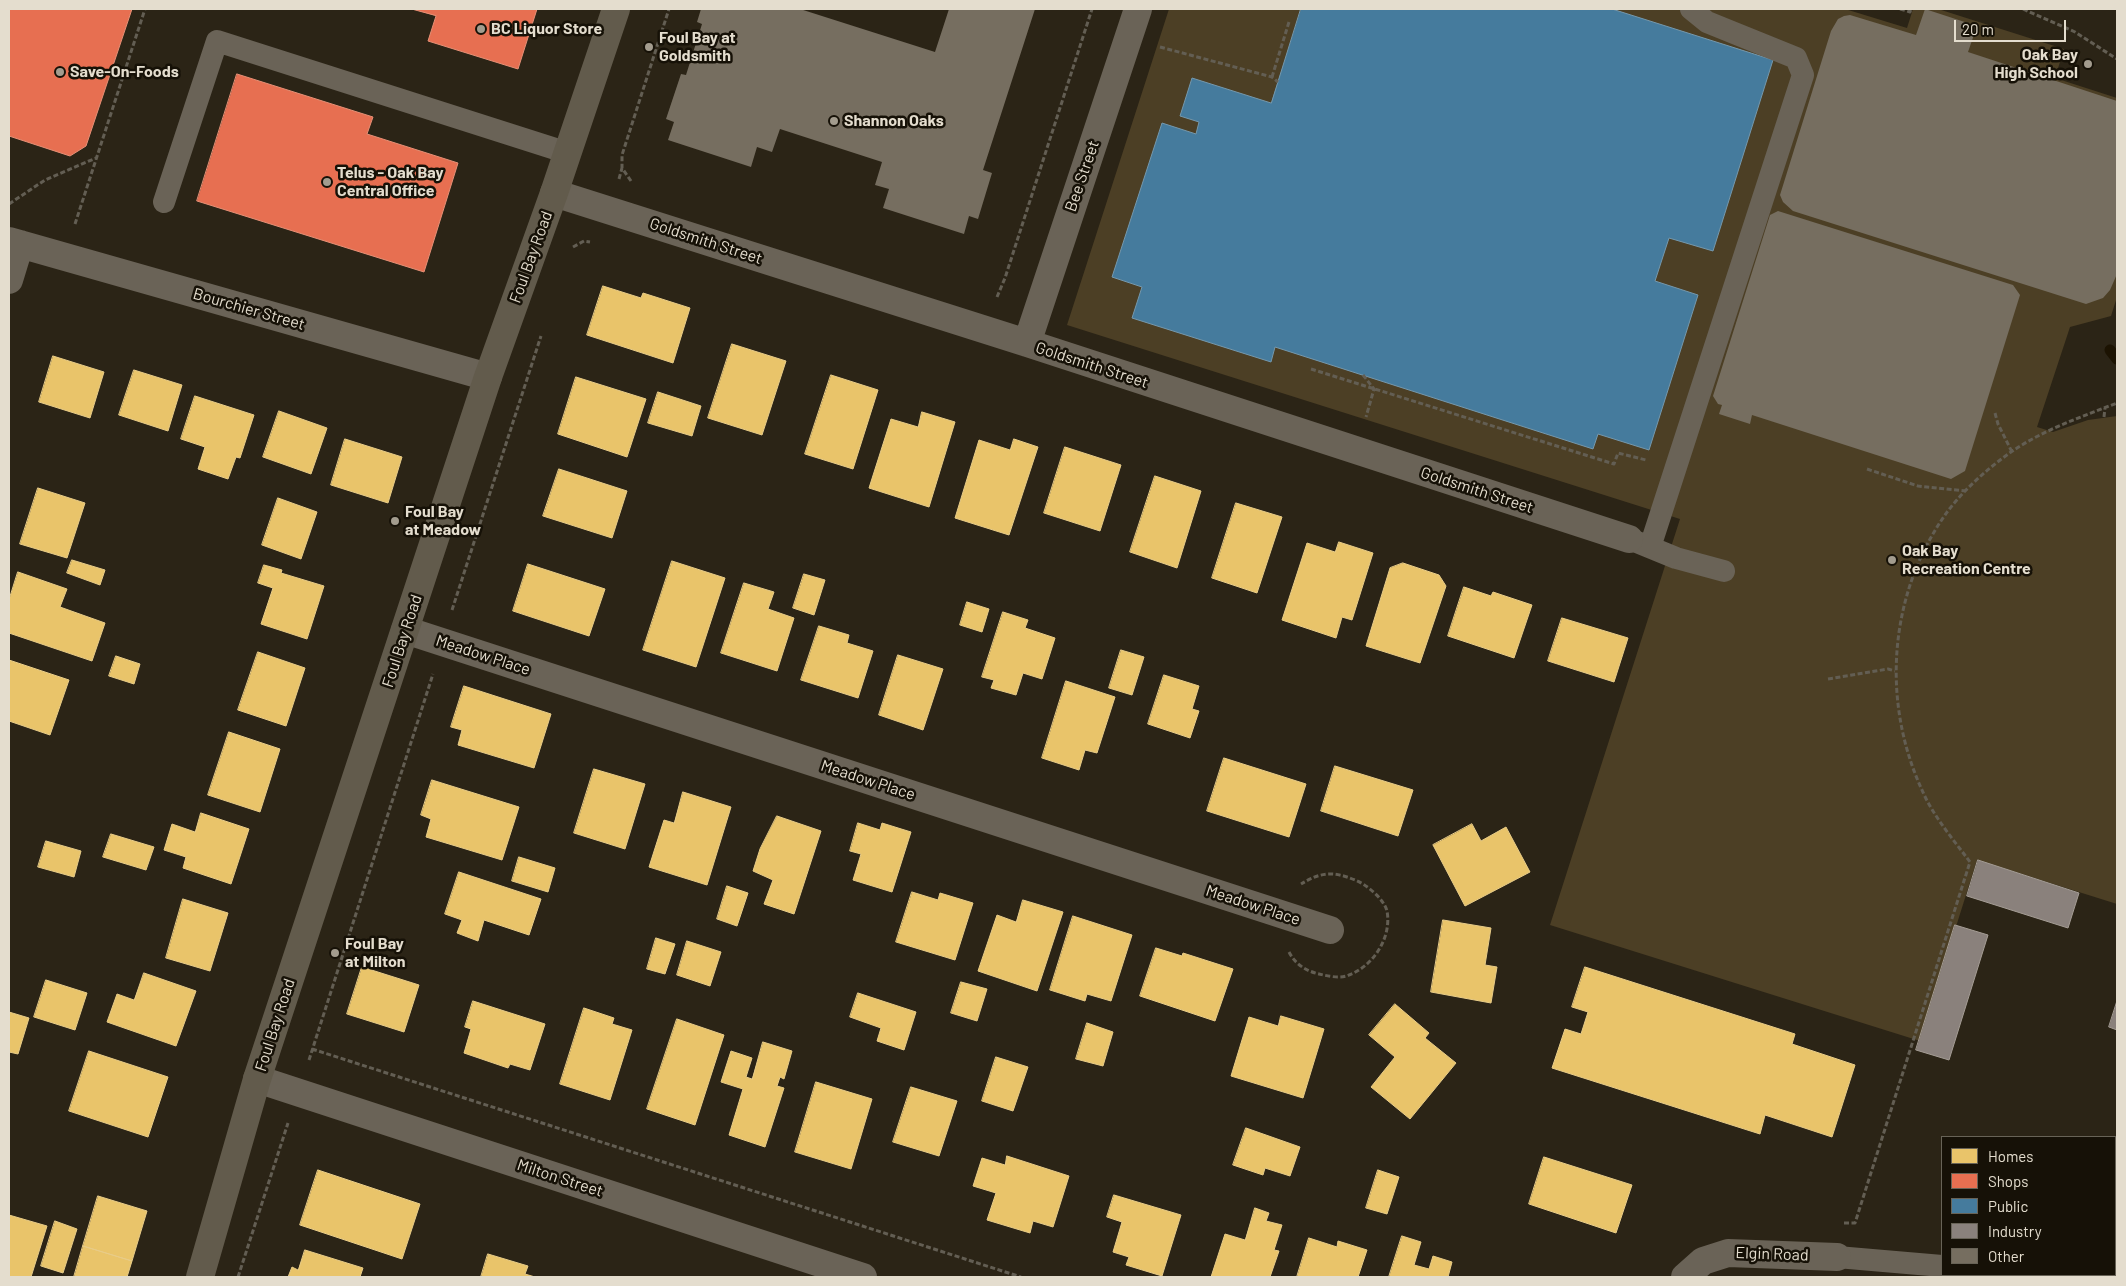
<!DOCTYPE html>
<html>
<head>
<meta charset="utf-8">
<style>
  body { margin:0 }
  #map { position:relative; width:2126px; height:1286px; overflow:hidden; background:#2b2416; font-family:Barlow,sans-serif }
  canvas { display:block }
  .frame { position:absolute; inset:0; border:10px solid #e4ddce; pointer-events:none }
  .legend { position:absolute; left:1941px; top:1136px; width:175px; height:140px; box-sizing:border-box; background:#161107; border:1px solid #686357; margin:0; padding:6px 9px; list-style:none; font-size:15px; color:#e4ddce }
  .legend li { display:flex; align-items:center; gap:10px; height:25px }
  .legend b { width:25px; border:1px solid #686357 }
  .scale { position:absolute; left:1954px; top:20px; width:112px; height:22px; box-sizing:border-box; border:2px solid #e4ddce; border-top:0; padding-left:6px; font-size:15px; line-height:18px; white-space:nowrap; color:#e4ddce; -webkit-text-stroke:4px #161107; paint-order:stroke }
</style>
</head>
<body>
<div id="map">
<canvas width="2126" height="1286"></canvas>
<div class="frame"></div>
<ul class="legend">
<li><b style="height:14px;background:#e9c46a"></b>Homes</li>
<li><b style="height:14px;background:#e76f51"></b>Shops</li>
<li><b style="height:14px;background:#457b9d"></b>Public</li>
<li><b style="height:14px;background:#8a817c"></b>Industry</li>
<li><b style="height:14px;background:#766e60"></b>Other</li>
</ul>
<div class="scale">20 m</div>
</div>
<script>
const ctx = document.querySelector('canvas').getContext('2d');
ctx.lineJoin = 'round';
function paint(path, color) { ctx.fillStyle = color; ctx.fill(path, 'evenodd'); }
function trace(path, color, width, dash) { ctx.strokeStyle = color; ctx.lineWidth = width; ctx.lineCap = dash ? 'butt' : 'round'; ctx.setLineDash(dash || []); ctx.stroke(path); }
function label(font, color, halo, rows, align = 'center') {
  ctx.font = font + ' Barlow,sans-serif'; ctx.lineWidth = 5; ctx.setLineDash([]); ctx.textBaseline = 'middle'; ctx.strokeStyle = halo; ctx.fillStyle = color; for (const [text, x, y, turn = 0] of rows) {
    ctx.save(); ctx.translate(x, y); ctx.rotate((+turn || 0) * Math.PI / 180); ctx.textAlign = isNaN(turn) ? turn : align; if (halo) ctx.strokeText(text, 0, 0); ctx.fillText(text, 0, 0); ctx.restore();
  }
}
paint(new Path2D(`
  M 1169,9 L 1845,9 L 1907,28 L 1913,9 L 1938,9 L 2064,49 L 2055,78 L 2117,98 L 2117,297 L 2111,316 L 2070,327 L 2037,427 L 2053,432 L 2088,420 L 2117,416 L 2117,904 L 1977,860 L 1920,1041 L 1550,925 L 1680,519 L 1067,325 Z`), '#4c3f25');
const homes = new Path2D(`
  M 603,286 L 641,298 L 643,293 L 690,308 L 673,363 L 587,335 Z
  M 732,344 L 786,361 L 762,435 L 708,418 Z
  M 53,356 L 104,372 L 90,418 L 39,402 Z
  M 134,370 L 182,385 L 168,431 L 119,415 Z
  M 831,375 L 878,390 L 853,469 L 805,454 Z
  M 576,377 L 646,399 L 627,457 L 558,434 Z
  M 658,392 L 701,406 L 692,436 L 648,423 Z
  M 195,396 L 254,415 L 240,458 L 236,457 L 228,479 L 198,469 L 205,447 L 181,439 Z
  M 279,411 L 327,428 L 311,474 L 263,457 Z
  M 922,412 L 955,422 L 929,507 L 869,488 L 891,419 L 918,427 Z
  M 345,439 L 402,457 L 388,503 L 331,485 Z
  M 1014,439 L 1038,447 L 1009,535 L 955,518 L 979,440 L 1010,450 Z
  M 1065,447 L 1121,465 L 1100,531 L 1044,513 Z
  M 559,469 L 627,491 L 612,538 L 543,516 Z
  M 1155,476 L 1201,491 L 1177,568 L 1130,552 Z
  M 38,488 L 85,503 L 67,558 L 20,544 Z
  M 278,498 L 317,512 L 301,559 L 262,545 Z
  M 1236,503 L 1282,517 L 1257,593 L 1212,578 Z
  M 1339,542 L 1373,553 L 1352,620 L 1342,617 L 1336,638 L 1282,620 L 1307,543 L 1335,552 Z
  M 72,560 L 105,570 L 100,585 L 67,573 Z
  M 672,561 L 725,578 L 696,667 L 643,650 Z
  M 1403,563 L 1439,575 L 1446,586 L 1420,663 L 1366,646 L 1390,568 Z
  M 528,564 L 605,589 L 589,636 L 513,611 Z
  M 264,565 L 282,570 L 281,573 L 324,586 L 307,639 L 261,624 L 273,588 L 258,583 Z
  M 18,572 L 67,589 L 60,607 L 105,623 L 92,661 L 9,633 L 9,600 Z
  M 804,574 L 825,580 L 814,615 L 793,608 Z
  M 744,583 L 774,592 L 768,609 L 794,618 L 777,671 L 721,653 Z
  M 1464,587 L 1491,596 L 1493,592 L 1532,605 L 1514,658 L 1448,636 Z
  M 967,602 L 989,609 L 982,632 L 960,625 Z
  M 1003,612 L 1028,620 L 1025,628 L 1055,638 L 1042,679 L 1023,673 L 1016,695 L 991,688 L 994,680 L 982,677 Z
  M 1562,618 L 1628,638 L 1614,682 L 1548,661 Z
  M 819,626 L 849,635 L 847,643 L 873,651 L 858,698 L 801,680 Z
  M 1121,650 L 1144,657 L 1132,695 L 1109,688 Z
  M 258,652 L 305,668 L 286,726 L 238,710 Z
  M 898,655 L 943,669 L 923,730 L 879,715 Z
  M 116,656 L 140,664 L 134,684 L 109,676 Z
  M 9,660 L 69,680 L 50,735 L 9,721 Z
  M 1164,675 L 1199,686 L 1192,709 L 1199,711 L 1190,738 L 1148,724 Z
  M 1066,681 L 1115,697 L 1097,753 L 1085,750 L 1079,770 L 1042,758 Z
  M 464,686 L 551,714 L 534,768 L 458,745 L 462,730 L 451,727 Z
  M 229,732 L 280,749 L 260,812 L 208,795 Z
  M 1224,758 L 1306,784 L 1289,837 L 1207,811 Z
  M 1335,766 L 1413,790 L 1398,836 L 1321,811 Z
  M 594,769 L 645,784 L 625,849 L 574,833 Z
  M 432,780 L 519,807 L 502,860 L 426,837 L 431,819 L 421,815 Z
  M 683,792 L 731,807 L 707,885 L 649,867 L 664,820 L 674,823 Z
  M 201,813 L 249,829 L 231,884 L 183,868 L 186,857 L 164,850 L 172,824 L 195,832 Z
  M 777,816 L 821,831 L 794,914 L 764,904 L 773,880 L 753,871 L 760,849 Z
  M 858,823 L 880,830 L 882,823 L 911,832 L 892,892 L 853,880 L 861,854 L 850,851 Z
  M 1472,824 L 1481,841 L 1506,827 L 1530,872 L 1465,906 L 1433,845 Z
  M 111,834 L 154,847 L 146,870 L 103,857 Z
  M 46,841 L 81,851 L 74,877 L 38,867 Z
  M 519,857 L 555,868 L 548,892 L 512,881 Z
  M 459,872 L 541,899 L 529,935 L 484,920 L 478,941 L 457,933 L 462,920 L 445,914 Z
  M 727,886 L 748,893 L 737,926 L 717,919 Z
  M 912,892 L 938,900 L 940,893 L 973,903 L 955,960 L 896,942 Z
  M 183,899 L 228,913 L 210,971 L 166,958 Z
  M 1023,900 L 1063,912 L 1037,991 L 978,971 L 997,915 L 1016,922 Z
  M 1073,916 L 1132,935 L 1111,1001 L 1087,994 L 1085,1001 L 1050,990 Z
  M 1443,920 L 1491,928 L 1485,965 L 1497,967 L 1491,1003 L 1431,992 Z
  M 656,938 L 675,944 L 665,974 L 647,969 Z
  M 687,941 L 721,952 L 710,986 L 677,975 Z
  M 1156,948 L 1182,956 L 1183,953 L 1233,969 L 1215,1021 L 1140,996 Z
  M 362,967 L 419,985 L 404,1032 L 347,1014 Z
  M 1585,967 L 1795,1034 L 1792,1044 L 1855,1065 L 1832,1137 L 1765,1115 L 1760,1134 L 1552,1068 L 1565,1029 L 1581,1034 L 1588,1012 L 1572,1007 Z
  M 144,973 L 196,991 L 176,1046 L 107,1022 L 117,994 L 134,1000 Z
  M 46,980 L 87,993 L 75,1030 L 34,1017 Z
  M 961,982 L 987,989 L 977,1021 L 951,1013 Z
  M 858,993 L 916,1012 L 904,1050 L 877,1041 L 881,1028 L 850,1017 Z
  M 473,1001 L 545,1024 L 530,1070 L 510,1064 L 508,1068 L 464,1053 L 471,1029 L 465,1027 Z
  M 1395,1004 L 1429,1033 L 1425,1038 L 1456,1063 L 1410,1119 L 1371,1087 L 1395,1057 L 1369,1035 Z
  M 584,1008 L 614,1018 L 612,1024 L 632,1030 L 610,1100 L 560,1084 Z
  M 9,1012 L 29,1018 L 18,1054 L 9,1052 Z
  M 1281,1016 L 1324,1029 L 1303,1098 L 1231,1076 L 1249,1017 L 1278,1026 Z
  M 677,1019 L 724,1035 L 695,1125 L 647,1109 Z
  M 1087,1023 L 1113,1032 L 1103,1066 L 1076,1059 Z
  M 763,1042 L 792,1051 L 784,1079 L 780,1077 L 777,1086 L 784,1088 L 765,1147 L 729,1135 L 743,1089 L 721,1082 L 731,1051 L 752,1058 L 746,1077 L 752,1079 Z
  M 89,1051 L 168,1077 L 148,1137 L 69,1111 Z
  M 996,1057 L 1028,1067 L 1013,1111 L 982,1101 Z
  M 816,1082 L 872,1099 L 851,1169 L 795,1152 Z
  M 911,1087 L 957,1101 L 939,1156 L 893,1142 Z
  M 1246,1128 L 1300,1147 L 1290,1176 L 1265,1168 L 1263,1175 L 1233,1165 Z
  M 1007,1156 L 1069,1176 L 1053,1227 L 1033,1221 L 1030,1233 L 987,1220 L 996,1193 L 973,1186 L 982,1158 L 1005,1165 Z
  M 1544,1157 L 1632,1185 L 1616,1233 L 1529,1204 Z
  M 318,1170 L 420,1204 L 402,1259 L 300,1225 Z
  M 1378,1170 L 1399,1177 L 1387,1214 L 1366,1208 Z
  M 1114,1195 L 1181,1215 L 1162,1276 L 1126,1265 L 1129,1257 L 1113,1252 L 1122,1222 L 1107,1217 Z
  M 98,1196 L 147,1211 L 132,1261 L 83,1246 Z
  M 1255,1208 L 1269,1213 L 1266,1221 L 1282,1225 L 1274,1250 L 1279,1251 L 1270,1277 L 1211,1277 L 1225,1234 L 1245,1240 Z
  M 9,1215 L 47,1226 L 31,1277 L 9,1277 Z
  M 55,1221 L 77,1229 L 63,1273 L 41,1266 Z
  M 1402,1236 L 1421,1242 L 1414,1265 L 1429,1269 L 1433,1256 L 1452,1262 L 1448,1277 L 1389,1277 Z
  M 1309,1238 L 1337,1247 L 1338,1241 L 1367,1250 L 1358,1277 L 1297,1277 Z
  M 83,1246 L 132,1261 L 127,1277 L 74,1277 Z
  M 305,1250 L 363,1268 L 360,1277 L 288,1277 L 292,1267 L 298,1270 Z
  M 488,1254 L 528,1266 L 525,1274 L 535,1277 L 481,1277 Z`);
paint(homes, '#e9c46a');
trace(homes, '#e8cc88', 1);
const shops = new Path2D(`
  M 9,9 L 132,9 L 86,146 L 70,156 L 9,136 Z
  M 412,9 L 537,9 L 518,69 L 428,41 L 436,16 Z
  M 237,74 L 373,117 L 367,134 L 458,163 L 424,272 L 197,201 Z`);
paint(shops, '#e76f51');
trace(shops, '#e69076', 1);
const public = new Path2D(`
  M 1301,9 L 1612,9 L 1773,60 L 1713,251 L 1669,238 L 1655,281 L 1698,295 L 1649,450 L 1598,434 L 1593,449 L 1275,347 L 1271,362 L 1132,318 L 1142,287 L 1112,277 L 1162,123 L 1196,134 L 1199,122 L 1180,116 L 1192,78 L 1271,103 Z`);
paint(public, '#457b9d');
trace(public, '#7598ac', 1);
const industry = new Path2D(`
  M 1978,860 L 2079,893 L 2068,928 L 1967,896 Z
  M 1955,925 L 1988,935 L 1949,1060 L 1916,1050 Z
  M 2117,1001 L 2117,1030 L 2109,1027 Z`);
paint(industry, '#8a817c');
trace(industry, '#a59d95', 1);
trace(new Path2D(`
  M 2110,350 L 2117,359`), '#1c1302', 11);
paint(new Path2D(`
  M 701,9 L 800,9 L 935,52 L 949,9 L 1035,9 L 983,170 L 992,173 L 978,219 L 969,216 L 964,234 L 883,208 L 889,189 L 875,185 L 882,162 L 780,129 L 772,152 L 757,147 L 751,167 L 668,140 L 674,122 L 666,119 L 681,74 L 686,75 L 702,24 L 697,22 Z
  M 1925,9 L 1977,26 L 1968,52 L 2117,101 L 2117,274 L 2110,290 L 2103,298 L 2086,304 L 1793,211 L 1783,202 L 1780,195 L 1831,31 L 1838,19 L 1844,16 L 1850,15 L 1916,35 Z
  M 1778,211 L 2013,285 L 2020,295 L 1965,471 L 1951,479 L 1752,415 L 1750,424 L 1719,414 L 1722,405 L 1718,404 L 1713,396 L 1770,215 Z`), '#766e60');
trace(new Path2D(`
  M 1900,9 L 1910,12 L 1911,9
  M 2023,9 L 2075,32 L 2117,59
  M 1160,47 L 1272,77 L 1278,82
  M 1272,77 L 1289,22
  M 619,179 L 622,168
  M 631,181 L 622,168 L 622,155 L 669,9
  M 9,204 L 45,180 L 96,158
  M 75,224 L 145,9
  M 573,247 L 584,241 L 590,242
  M 997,297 L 1005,278 L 1092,9
  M 1311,369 L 1614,464 L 1618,453 L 1646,460
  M 1363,375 L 1374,389 L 1366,417
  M 1995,413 L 1998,424 L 2012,452
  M 2104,417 L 2105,408
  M 1867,469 L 1918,486 L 1966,491
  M 452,610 L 541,336
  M 1828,679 L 1888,669 L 1895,671
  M 1289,952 C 1295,964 1306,971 1319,974 C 1328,976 1340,979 1349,975 C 1373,966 1392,938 1387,911 C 1384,899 1366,884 1355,880 C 1333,871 1321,872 1301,884
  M 312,1049 L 1021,1277
  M 309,1060 L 433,674
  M 1844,1223 L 1855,1223 L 1970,862 C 1953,839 1933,816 1922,790 C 1881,701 1889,595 1945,515 C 1962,491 1987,469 2011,452 C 2043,430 2081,417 2117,403
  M 238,1277 L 288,1123`), '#635e53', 3, [5, 2.5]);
trace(new Path2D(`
  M 164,202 L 217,41 L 568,153
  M 1637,542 L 1676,558 L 1724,571
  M 1650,547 L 1803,75 L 1796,58 L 1707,22 L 1691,9
  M 1837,1257 L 1942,1266
  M 2115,1266 L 2117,1266`), '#6a6357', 22);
trace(new Path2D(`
  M 554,193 L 1027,343 L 1629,539
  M 9,241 L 488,377
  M 9,280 L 20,244
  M 1027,343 L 1138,9
  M 405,630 L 1330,930
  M 257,1079 L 863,1277
  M 1685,1277 L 1703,1261 L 1728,1253 L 1837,1257`), '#6a6357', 28);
trace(new Path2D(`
  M 200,1277 L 257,1079 L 488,377 L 554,193 L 616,9`), '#625b4c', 28);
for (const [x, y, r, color] of [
  [481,29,5,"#a39c8e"],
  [649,47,5,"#a39c8e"],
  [2088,64,5,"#a39c8e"],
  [60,72,5,"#a39c8e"],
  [834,121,5,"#a39c8e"],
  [327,182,5,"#a39c8e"],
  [395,521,5,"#a39c8e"],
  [1892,560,5,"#a39c8e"],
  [335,953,5,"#a39c8e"]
]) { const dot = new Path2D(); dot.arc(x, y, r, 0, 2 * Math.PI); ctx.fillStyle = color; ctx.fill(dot); trace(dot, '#161107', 2); }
label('bold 16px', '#e4ddce', '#161107', [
  ["BC Liquor Store",491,29],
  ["Foul Bay at",659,38],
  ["Goldsmith",659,56],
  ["Oak Bay",2078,55,"right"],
  ["High School",2078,73,"right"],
  ["Save-On-Foods",70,72],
  ["Shannon Oaks",844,121],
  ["Telus - Oak Bay",337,173],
  ["Central Office",337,191],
  ["Foul Bay",405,512],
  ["at Meadow",405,530],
  ["Oak Bay",1902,551],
  ["Recreation Centre",1902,569],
  ["Foul Bay",345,944],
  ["at Milton",345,962]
], 'left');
label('16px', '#e4ddce', '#161107', [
  ["Bee Street",1082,176,-71],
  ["Goldsmith Street",706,241,18],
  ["Foul Bay Road",531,257,-70],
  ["Bourchier Street",249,309,16],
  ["Goldsmith Street",1092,365,18],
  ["Goldsmith Street",1477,490,18],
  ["Foul Bay Road",402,641,-72],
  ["Meadow Place",483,655,18],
  ["Meadow Place",868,780,18],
  ["Meadow Place",1253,905,18],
  ["Foul Bay Road",275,1025,-72],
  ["Milton Street",560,1178,18],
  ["Elgin Road",1772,1254,2]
]);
</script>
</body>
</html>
